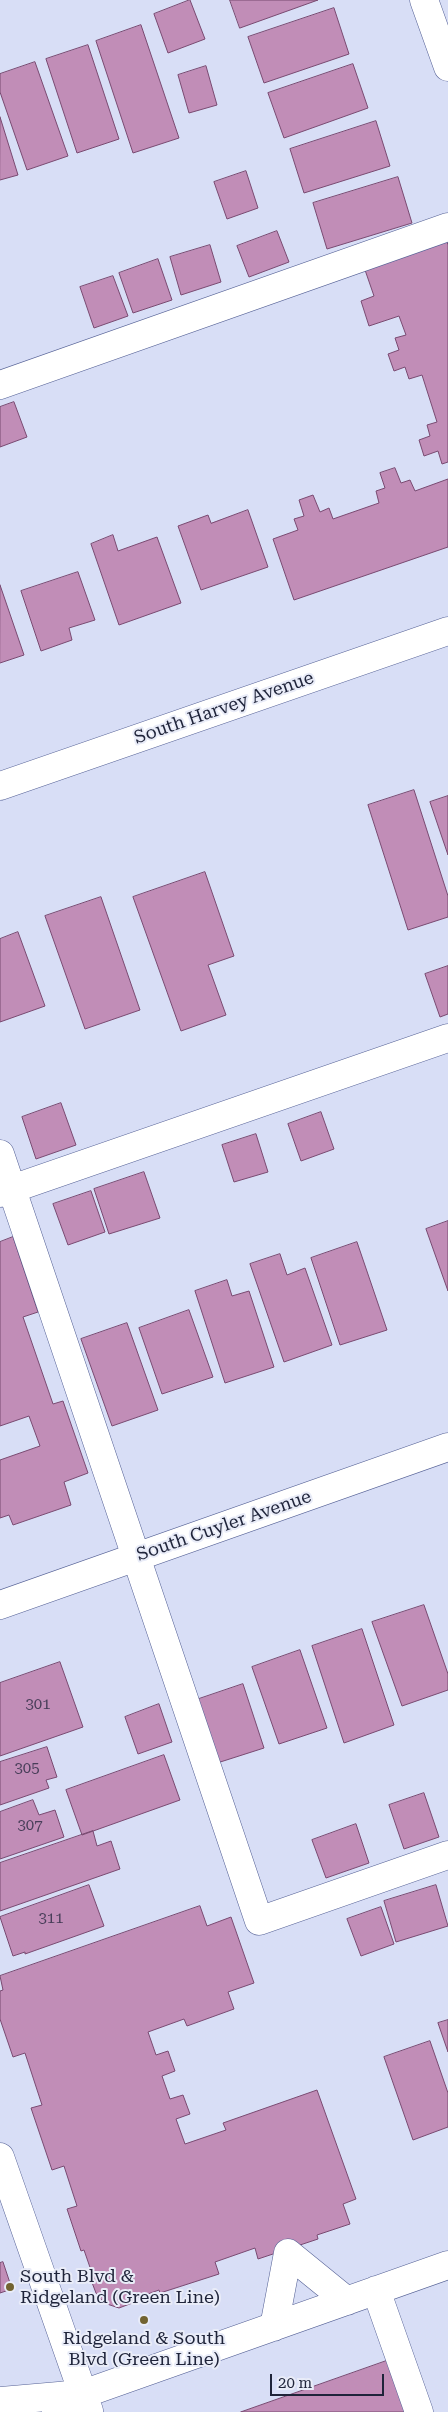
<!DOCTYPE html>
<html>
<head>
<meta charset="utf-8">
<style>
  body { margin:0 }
  #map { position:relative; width:448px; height:2412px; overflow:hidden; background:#d8def6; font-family:"Roboto Serif",serif }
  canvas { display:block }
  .scale { position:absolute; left:270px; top:2374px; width:114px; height:22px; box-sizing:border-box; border:2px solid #1f243a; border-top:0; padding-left:6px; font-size:15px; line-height:18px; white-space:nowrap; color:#1f243a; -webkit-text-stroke:4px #e9ecf8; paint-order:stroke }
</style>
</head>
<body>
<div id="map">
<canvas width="448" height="2412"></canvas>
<div class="scale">20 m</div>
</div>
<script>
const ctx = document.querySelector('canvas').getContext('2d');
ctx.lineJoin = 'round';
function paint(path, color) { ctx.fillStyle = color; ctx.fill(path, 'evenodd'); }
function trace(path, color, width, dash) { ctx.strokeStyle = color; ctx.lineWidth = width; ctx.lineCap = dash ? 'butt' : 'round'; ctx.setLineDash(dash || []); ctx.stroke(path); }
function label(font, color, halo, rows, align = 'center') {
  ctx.font = font + ' "Roboto Serif",serif'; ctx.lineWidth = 4; ctx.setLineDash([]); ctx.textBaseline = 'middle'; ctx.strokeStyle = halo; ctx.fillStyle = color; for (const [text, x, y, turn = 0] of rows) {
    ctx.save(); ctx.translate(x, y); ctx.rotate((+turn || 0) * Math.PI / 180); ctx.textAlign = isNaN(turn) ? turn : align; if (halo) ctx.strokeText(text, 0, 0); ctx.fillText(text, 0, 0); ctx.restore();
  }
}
const building = new Path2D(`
  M 190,0 L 205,39 L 168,53 L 154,14 Z
  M 230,0 L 318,0 L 240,28 Z
  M 334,8 L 349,54 L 264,83 L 248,37 Z
  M 141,25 L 179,138 L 133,153 L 96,41 Z
  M 88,45 L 119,139 L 77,153 L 46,59 Z
  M 35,62 L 68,156 L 27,170 L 0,92 L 0,74 Z
  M 353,64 L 368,108 L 284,138 L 268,93 Z
  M 206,66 L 217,105 L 189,113 L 178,75 Z
  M 0,117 L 18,175 L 0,180 Z
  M 376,121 L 390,166 L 304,193 L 290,149 Z
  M 246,171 L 258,208 L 227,219 L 214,182 Z
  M 398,177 L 412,223 L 327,249 L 313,203 Z
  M 277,231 L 289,262 L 249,277 L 237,246 Z
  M 446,239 L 448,245 L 448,462 L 442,464 L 438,451 L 424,456 L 419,440 L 430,436 L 427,425 L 437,422 L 422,375 L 409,379 L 405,367 L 394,371 L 388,354 L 399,350 L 395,338 L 406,335 L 399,316 L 369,326 L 361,301 L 374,296 L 364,267 Z
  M 210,245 L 221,282 L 181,295 L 170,257 Z
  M 158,259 L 172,300 L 133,313 L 119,273 Z
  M 113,276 L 128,316 L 94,328 L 80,287 Z
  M 14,402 L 27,437 L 0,447 L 0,407 Z
  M 395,468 L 401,483 L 410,480 L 415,491 L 448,479 L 448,547 L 294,600 L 273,539 L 298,530 L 294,519 L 304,516 L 299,500 L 313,495 L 320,512 L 329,508 L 333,519 L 379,503 L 376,491 L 385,488 L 380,473 Z
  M 248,510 L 268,567 L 201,590 L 178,526 L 208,515 L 211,523 Z
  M 113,535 L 118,551 L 157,537 L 181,603 L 119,625 L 91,544 Z
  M 78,572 L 95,620 L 69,628 L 72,640 L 41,651 L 21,591 Z
  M 0,585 L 24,655 L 0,663 Z
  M 414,790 L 448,896 L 448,917 L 408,930 L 368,805 Z
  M 448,796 L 448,855 L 430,802 Z
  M 205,872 L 234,956 L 208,965 L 226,1015 L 181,1031 L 133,897 Z
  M 101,897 L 140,1010 L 85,1029 L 45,916 Z
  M 18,932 L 45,1006 L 0,1022 L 0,939 Z
  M 448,966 L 448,1014 L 440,1017 L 425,974 Z
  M 61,1103 L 76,1145 L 36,1159 L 22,1117 Z
  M 321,1112 L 334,1149 L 301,1161 L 288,1124 Z
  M 256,1134 L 268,1172 L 234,1182 L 222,1145 Z
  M 144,1172 L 160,1218 L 109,1234 L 94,1189 Z
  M 91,1191 L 105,1232 L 68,1245 L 53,1204 Z
  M 448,1221 L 448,1291 L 426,1229 Z
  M 13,1237 L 38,1312 L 23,1317 L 53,1404 L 63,1401 L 88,1473 L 64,1482 L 71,1505 L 13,1525 L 9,1515 L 0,1518 L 0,1460 L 40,1446 L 29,1416 L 0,1426 L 0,1242 Z
  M 357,1242 L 387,1330 L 340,1345 L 311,1258 Z
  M 280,1254 L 287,1275 L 305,1268 L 332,1345 L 284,1362 L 250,1264 Z
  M 227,1280 L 232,1296 L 249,1291 L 274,1367 L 225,1383 L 195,1291 Z
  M 189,1310 L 213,1377 L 162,1394 L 139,1328 Z
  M 127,1323 L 158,1410 L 112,1426 L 81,1339 Z
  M 424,1605 L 448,1674 L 448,1690 L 402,1706 L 372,1622 Z
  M 362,1629 L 394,1725 L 344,1743 L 312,1646 Z
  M 300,1650 L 327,1728 L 279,1744 L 252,1667 Z
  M 60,1662 L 83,1727 L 0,1756 L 0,1683 Z
  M 243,1684 L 264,1748 L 214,1764 L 193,1701 Z
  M 159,1704 L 172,1742 L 138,1754 L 125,1717 Z
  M 47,1747 L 57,1777 L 46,1780 L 49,1788 L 0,1805 L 0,1762 Z
  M 164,1755 L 180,1800 L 82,1835 L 66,1790 Z
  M 424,1793 L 439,1837 L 404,1849 L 389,1805 Z
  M 33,1800 L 39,1815 L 55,1810 L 64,1837 L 0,1859 L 0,1812 Z
  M 356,1824 L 369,1863 L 326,1878 L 312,1840 Z
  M 93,1831 L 97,1846 L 111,1841 L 120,1869 L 0,1911 L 0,1863 Z
  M 89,1885 L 104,1926 L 25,1954 L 25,1952 L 13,1956 L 0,1917 Z
  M 436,1885 L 448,1926 L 396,1942 L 384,1901 Z
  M 200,1906 L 207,1926 L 231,1917 L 254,1983 L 228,1992 L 234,2009 L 187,2026 L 184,2019 L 148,2032 L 156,2055 L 168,2051 L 175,2071 L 162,2076 L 170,2099 L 183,2095 L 190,2114 L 176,2119 L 185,2144 L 226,2130 L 223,2123 L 317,2090 L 356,2199 L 343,2204 L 350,2224 L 317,2235 L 318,2239 L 258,2259 L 255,2248 L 215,2262 L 219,2274 L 160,2293 L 159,2290 L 134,2299 L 135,2302 L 119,2308 L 104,2303 L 96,2293 L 91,2280 L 94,2279 L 84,2250 L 81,2251 L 67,2209 L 77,2206 L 64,2166 L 52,2170 L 31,2108 L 42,2105 L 25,2053 L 13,2057 L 0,2019 L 0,1991 L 3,1990 L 0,1976 Z
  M 381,1907 L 394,1944 L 361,1956 L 347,1919 Z
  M 448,2020 L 448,2052 L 438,2023 Z
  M 430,2041 L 448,2093 L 448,2127 L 413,2140 L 384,2057 Z
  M 3,2262 L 12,2289 L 0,2293 L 0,2263 Z
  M 392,2359 L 411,2412 L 241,2412 Z`);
paint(building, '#c18db7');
trace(building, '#794a71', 1);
const minor = new Path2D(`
  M 424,0 L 448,67
  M 0,385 L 448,227
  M 0,786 L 448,631
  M 0,1154 L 259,1921 L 448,1855
  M 0,1193 L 448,1038
  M 0,1605 L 448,1447
  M 0,2157 L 89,2411
  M 376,2290 L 419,2412
  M 274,2327 L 288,2253 L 347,2301
  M 0,2401 L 82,2394
  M 56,2412 L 83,2394 L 448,2265`);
trace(minor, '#566296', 29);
trace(minor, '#fff', 28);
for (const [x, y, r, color] of [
  [10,2287,5,"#726331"],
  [144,2320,5,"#726331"]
]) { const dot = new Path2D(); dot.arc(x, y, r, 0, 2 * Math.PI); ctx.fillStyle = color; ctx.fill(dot); trace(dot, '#e9ecf8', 2); }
label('15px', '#483e59', null, [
  ["301",38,1705],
  ["305",27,1769],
  ["307",30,1826],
  ["311",51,1919]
]);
label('18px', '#1f243a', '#e9ecf8', [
  ["South Harvey Avenue",224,708,-19],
  ["South Cuyler Avenue",224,1526,-19]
]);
label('18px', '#1f243a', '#e9ecf8', [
  ["South Blvd &",20,2277],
  ["Ridgeland (Green Line)",20,2298],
  ["Ridgeland & South",144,2339,"center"],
  ["Blvd (Green Line)",144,2360,"center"]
], 'left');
</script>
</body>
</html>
